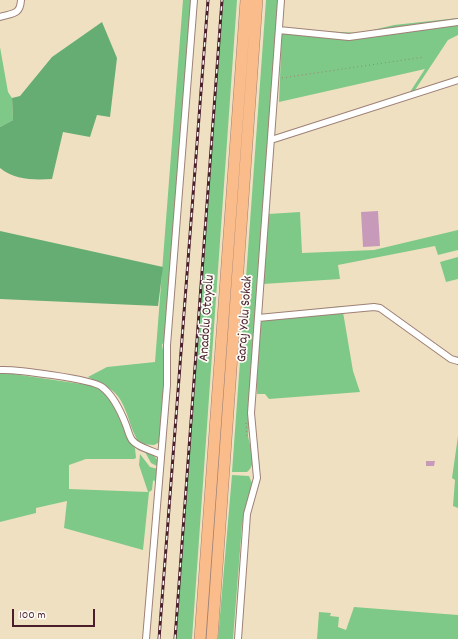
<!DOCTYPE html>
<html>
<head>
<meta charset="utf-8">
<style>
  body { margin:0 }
  #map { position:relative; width:458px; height:639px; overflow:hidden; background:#f0e0c2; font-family:Dekko,sans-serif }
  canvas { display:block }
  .scale { position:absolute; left:12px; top:609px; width:83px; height:18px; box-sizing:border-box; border:2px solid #4a1f2b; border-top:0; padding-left:5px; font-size:12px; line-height:14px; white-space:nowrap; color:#4a1f2b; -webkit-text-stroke:3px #fdfcf7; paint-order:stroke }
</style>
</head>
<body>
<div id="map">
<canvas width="458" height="639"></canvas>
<div class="scale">100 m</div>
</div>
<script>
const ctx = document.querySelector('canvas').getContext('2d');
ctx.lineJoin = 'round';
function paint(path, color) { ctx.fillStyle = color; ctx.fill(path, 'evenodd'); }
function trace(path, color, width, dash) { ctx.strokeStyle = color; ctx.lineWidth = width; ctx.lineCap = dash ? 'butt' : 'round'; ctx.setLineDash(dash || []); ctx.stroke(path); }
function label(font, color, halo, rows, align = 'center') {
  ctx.font = font + ' Dekko,sans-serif'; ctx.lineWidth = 3.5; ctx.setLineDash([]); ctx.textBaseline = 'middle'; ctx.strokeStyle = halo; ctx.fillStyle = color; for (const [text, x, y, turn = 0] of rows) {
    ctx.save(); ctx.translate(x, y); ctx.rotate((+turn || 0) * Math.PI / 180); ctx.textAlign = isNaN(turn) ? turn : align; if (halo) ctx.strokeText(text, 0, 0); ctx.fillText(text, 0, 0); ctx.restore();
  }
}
paint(new Path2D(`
  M 183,0 L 192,0 L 165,339 L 162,345 L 166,366 L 160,442 L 154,445 L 140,444 C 129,429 128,406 115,393 C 108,386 97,382 88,377 L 107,367 L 155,362 Z
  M 222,0 L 237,0 L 192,639 L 176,639 Z
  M 266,0 L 280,0 L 248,436 C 250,447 258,464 247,472 L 232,472 Z
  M 458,18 L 458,35 L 448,40 L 413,93 L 410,92 L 425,69 L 279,102 L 282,29 L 360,33 L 394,25 Z
  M 0,47 L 8,92 L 12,98 L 13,120 L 0,127 Z
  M 300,212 L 302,253 L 374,250 L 458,230 L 458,250 L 438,255 L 435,246 L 338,265 L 340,279 L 263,284 L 268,214 Z
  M 458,257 L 458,279 L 446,282 L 440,262 Z
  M 342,306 L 353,371 L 360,392 L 269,399 L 265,394 L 257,394 C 257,369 254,339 264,315 Z
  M 0,372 L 88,385 L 100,388 L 109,396 L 131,444 L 135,448 L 136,458 L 134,459 L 86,459 L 69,465 L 69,489 L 148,492 L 139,465 L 140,454 L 150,467 L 158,469 L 155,482 L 154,480 L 153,481 L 152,490 L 149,492 L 143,550 L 64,528 L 67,501 L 36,508 L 36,513 L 0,522 Z
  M 458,436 L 458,508 L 453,506 L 455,480 L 452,478 Z
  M 144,450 L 150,451 L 159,462 L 157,466 L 151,463 Z
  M 232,475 L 249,476 L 252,483 L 242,525 L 233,639 L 218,639 Z
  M 354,607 L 458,615 L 458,639 L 317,639 L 319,612 L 331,613 L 330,616 L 339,617 L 338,627 L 346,630 Z`), '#7ec987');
paint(new Path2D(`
  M 102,22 L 117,58 L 110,117 L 97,115 L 90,137 L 63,132 L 52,179 C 33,180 15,180 0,168 L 0,127 L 13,120 L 12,98 L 20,96 L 52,57 Z
  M 0,231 L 163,267 L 158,306 L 0,299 Z`), '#66ad74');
paint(new Path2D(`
  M 378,211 L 380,246 L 363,247 L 361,212 Z
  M 426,461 L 435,461 L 434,466 L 426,466 Z`), '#c89aba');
const street = new Path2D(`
  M 0,17 C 13,13 20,15 21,0
  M 279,30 L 349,37 L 458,22
  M 271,140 L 458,80
  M 258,318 L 374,307 L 380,308 L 451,359 L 458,361
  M 0,370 C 14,369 92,379 102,387 C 114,396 121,412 126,425 C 128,430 129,436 132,440 C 138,448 152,450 161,455
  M 146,639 L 167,385 L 167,345 L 194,0
  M 238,639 L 247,514 L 257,478 L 251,413 L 281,0`);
const highway = new Path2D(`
  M 200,639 L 246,0
  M 212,639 L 257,0`);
trace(street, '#9d8076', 8);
trace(highway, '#9d8076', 12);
trace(new Path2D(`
  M 282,78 L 424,57
  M 246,423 L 247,436`), '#9d8076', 1, [1, 3]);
trace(street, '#fff', 6);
trace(highway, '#f9bc8a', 11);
const rail = new Path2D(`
  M 159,639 L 208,0
  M 175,639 L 222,0`);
trace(rail, '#4a1f2b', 3);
trace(rail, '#fdfcf7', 1.5, [4.5]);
label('14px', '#4a1f2b', '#fdfcf7', [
  ["Anadolu Otoyolu",208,318,-86],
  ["Garaj Yolu Sokak",246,319,-86]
]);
</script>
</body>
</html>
